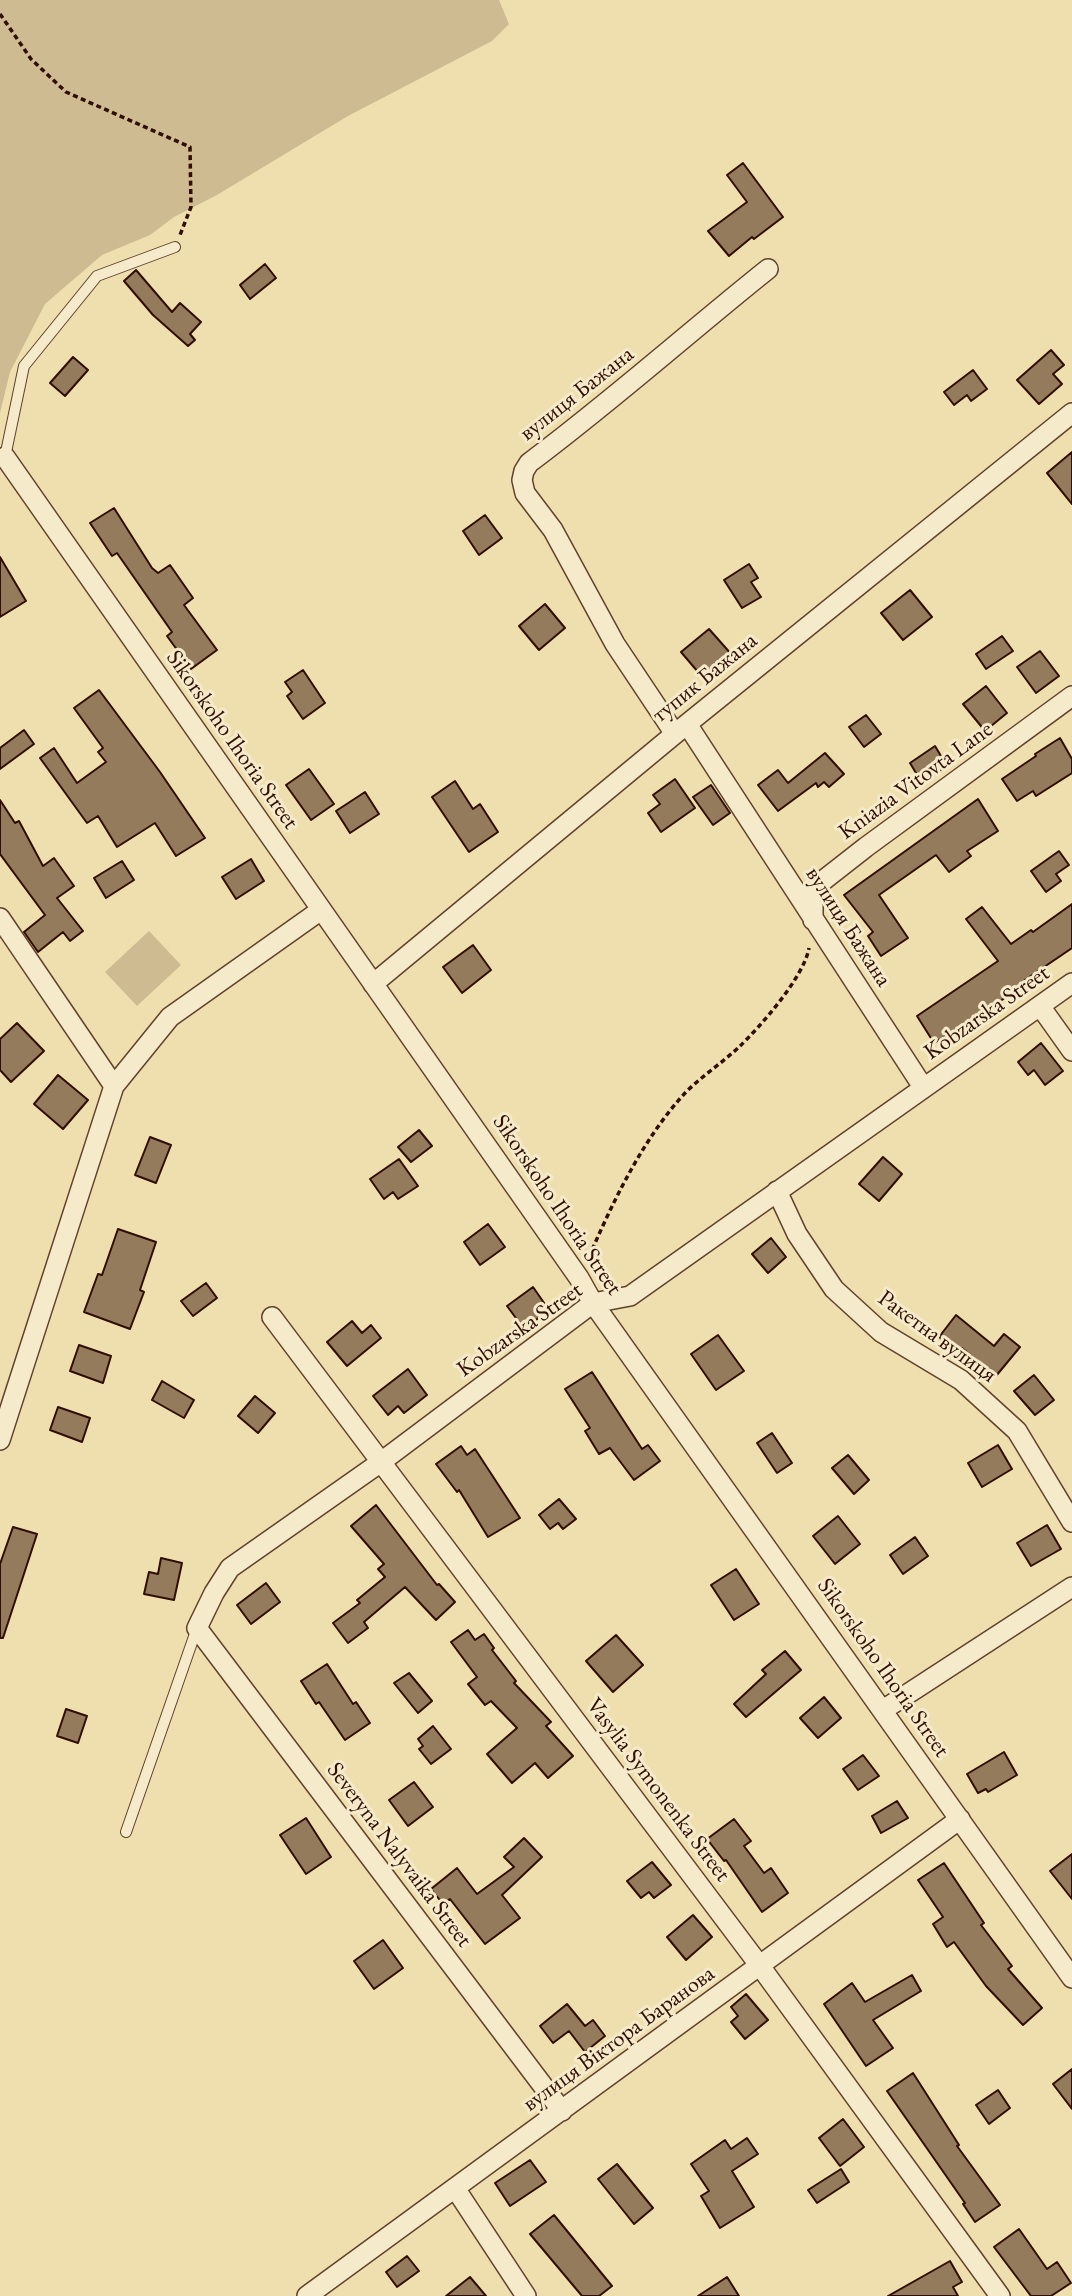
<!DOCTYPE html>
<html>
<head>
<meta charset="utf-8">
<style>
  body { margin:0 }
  canvas { display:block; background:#efdfae }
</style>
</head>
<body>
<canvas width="1072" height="2296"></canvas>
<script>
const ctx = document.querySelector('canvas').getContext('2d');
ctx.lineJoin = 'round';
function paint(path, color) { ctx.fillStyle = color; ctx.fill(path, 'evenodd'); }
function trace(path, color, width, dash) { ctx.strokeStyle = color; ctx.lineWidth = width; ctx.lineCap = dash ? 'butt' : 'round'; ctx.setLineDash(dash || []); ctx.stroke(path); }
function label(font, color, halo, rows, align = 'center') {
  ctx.font = font + ' "EB Garamond",serif'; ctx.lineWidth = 6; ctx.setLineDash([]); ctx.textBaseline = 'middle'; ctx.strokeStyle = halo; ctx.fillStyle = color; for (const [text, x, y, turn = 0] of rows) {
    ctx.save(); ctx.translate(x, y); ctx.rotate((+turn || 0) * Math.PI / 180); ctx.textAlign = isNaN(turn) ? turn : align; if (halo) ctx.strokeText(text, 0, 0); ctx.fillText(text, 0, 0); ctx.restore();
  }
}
paint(new Path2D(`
  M 0,0 L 499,0 L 509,24 L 492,41 L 348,116 L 217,195 L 174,217 L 150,235 L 102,255 L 45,304 L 10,372 L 0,413 Z
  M 149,931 L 181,965 L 137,1006 L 105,972 Z`), '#cfbb91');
const building = new Path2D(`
  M 743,163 L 783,217 L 754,239 L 752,237 L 729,256 L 708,231 L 747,202 L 727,175 Z
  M 265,264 L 276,278 L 250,299 L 240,285 Z
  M 136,270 L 172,312 L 180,303 L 201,322 L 190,334 L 195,340 L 188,346 L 153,315 L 124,281 Z
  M 1051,350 L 1064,365 L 1053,374 L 1062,384 L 1039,404 L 1017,380 Z
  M 73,357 L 88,370 L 65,396 L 50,383 Z
  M 973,370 L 987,389 L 971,401 L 967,395 L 954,405 L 944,392 Z
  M 1072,452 L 1072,504 L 1047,473 Z
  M 114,508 L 152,568 L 158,573 L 170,565 L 193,598 L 184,605 L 217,650 L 191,669 L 167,636 L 172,632 L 117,553 L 112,556 L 90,523 Z
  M 485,515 L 502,538 L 479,555 L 463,531 Z
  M 0,557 L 26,601 L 0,617 Z
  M 749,564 L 758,578 L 751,582 L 761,597 L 742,608 L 724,580 Z
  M 910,590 L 932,617 L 903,640 L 881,613 Z
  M 545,604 L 565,628 L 539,650 L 519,626 Z
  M 709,629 L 732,655 L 704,679 L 681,652 Z
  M 1002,636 L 1013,651 L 986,669 L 976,654 Z
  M 1040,651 L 1059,676 L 1036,693 L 1017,667 Z
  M 303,670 L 325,703 L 303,719 L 287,696 L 292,692 L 285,682 Z
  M 986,686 L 1007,713 L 985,731 L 963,704 Z
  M 99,690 L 160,772 L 205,838 L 176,856 L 155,823 L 117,847 L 98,816 L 87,823 L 40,758 L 54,748 L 77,783 L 106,762 L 98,752 L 103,748 L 74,708 Z
  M 866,715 L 881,734 L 864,747 L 849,727 Z
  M 24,730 L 34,744 L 0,769 L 0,748 Z
  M 1060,738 L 1072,759 L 1072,773 L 1036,796 L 1033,791 L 1017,801 L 1002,779 L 1036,756 L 1035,754 Z
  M 935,746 L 947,766 L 930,777 L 927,773 L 919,778 L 910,763 Z
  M 825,753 L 844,774 L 829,787 L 824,782 L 818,787 L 816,783 L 778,811 L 758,785 L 778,770 L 788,783 Z
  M 309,769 L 334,804 L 311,820 L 286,785 Z
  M 675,779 L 695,808 L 661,832 L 648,813 L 660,804 L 653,795 Z
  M 455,781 L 473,809 L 480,804 L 498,832 L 469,852 L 432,797 Z
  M 711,785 L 730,813 L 713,825 L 693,797 Z
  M 365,792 L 379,814 L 350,833 L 336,811 Z
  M 978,799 L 998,831 L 967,851 L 971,856 L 949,872 L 936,855 L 879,895 L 908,938 L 881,956 L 868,936 L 873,932 L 844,895 Z
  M 0,800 L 15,823 L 19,821 L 43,866 L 54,858 L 74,886 L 57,898 L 83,931 L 70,941 L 63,932 L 38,952 L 24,932 L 45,915 L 0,854 Z
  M 1059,851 L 1069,865 L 1056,874 L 1061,881 L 1046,892 L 1031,871 Z
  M 251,859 L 264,881 L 236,899 L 222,877 Z
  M 122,861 L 134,880 L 106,898 L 94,878 Z
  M 1072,904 L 1072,948 L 1022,982 L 1027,988 L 1009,1001 L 1006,997 L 975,1019 L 974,1018 L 934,1043 L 917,1016 L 998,961 L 966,919 L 982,907 L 1011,944 L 1031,930 L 1033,932 Z
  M 473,945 L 491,970 L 462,993 L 443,967 Z
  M 17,1023 L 44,1051 L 11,1082 L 0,1070 L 0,1039 Z
  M 1041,1043 L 1063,1071 L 1045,1085 L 1034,1070 L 1028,1075 L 1018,1062 Z
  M 58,1075 L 88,1100 L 63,1129 L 34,1104 Z
  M 419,1130 L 432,1146 L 411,1162 L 398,1147 Z
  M 150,1137 L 171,1145 L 156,1183 L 135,1175 Z
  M 883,1157 L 902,1174 L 879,1201 L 859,1184 Z
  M 399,1159 L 418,1186 L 398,1199 L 393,1192 L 384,1199 L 370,1179 Z
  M 488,1224 L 505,1247 L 480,1265 L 464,1242 Z
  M 118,1229 L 156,1242 L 140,1290 L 144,1292 L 130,1329 L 84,1312 L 98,1274 L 102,1275 Z
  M 771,1238 L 786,1257 L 768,1273 L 752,1254 Z
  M 206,1283 L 217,1298 L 193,1316 L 181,1301 Z
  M 533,1287 L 549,1310 L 524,1329 L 507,1306 Z
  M 956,1315 L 994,1346 L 1004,1334 L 1020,1347 L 996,1376 L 962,1348 L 959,1353 L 939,1337 Z
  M 352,1321 L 362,1333 L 371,1325 L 381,1338 L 347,1366 L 327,1342 Z
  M 718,1335 L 744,1371 L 716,1390 L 691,1354 Z
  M 79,1345 L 111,1356 L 103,1383 L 70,1371 Z
  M 408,1369 L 427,1395 L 404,1413 L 398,1406 L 388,1415 L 373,1396 Z
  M 592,1372 L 642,1449 L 648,1445 L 660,1461 L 634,1480 L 610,1448 L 599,1454 L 585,1431 L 590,1428 L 565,1389 Z
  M 1034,1375 L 1054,1400 L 1035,1415 L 1014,1391 Z
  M 162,1381 L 194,1400 L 184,1418 L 152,1400 Z
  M 255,1396 L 275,1413 L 258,1433 L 238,1416 Z
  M 58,1407 L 90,1418 L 82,1442 L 50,1430 Z
  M 772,1433 L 792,1463 L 777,1473 L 757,1443 Z
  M 998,1445 L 1012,1469 L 982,1487 L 968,1463 Z
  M 461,1446 L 467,1455 L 475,1449 L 520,1518 L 488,1537 L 459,1490 L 457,1492 L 436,1464 Z
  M 848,1455 L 869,1480 L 854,1494 L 832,1468 Z
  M 559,1499 L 576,1519 L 563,1529 L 558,1523 L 550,1529 L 539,1515 Z
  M 376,1505 L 437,1585 L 439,1584 L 455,1602 L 436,1620 L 405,1587 L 364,1622 L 368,1628 L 348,1643 L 333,1623 L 360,1603 L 357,1600 L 385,1577 L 378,1569 L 384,1564 L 351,1526 Z
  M 838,1516 L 860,1544 L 835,1564 L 813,1536 Z
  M 1047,1525 L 1061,1549 L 1031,1566 L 1017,1543 Z
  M 13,1527 L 37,1534 L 3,1638 L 0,1638 L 0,1564 Z
  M 915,1537 L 928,1556 L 903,1574 L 890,1555 Z
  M 161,1558 L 182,1563 L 174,1600 L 144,1594 L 149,1572 L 158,1574 Z
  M 736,1569 L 759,1604 L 734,1620 L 711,1585 Z
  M 266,1583 L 280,1602 L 251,1624 L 237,1605 Z
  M 468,1630 L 475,1640 L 484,1634 L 494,1648 L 492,1650 L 516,1681 L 514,1683 L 551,1722 L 546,1726 L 573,1756 L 548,1778 L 535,1763 L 512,1783 L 487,1754 L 517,1728 L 491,1701 L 485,1705 L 468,1684 L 477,1677 L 451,1642 Z
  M 616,1635 L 643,1665 L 613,1692 L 586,1661 Z
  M 785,1651 L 801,1670 L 746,1717 L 734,1704 L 766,1674 L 762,1670 Z
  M 327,1664 L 353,1704 L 356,1702 L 370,1723 L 345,1740 L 319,1702 L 316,1704 L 301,1681 Z
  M 409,1673 L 432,1701 L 418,1713 L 394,1683 Z
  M 824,1697 L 841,1718 L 818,1738 L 800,1718 Z
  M 66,1709 L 87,1716 L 78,1743 L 57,1736 Z
  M 433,1726 L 451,1749 L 431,1764 L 419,1749 L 423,1746 L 418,1739 Z
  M 1004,1752 L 1017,1775 L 988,1792 L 986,1789 L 978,1793 L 967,1774 Z
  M 863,1755 L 879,1776 L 858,1790 L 843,1769 Z
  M 414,1782 L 433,1807 L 408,1826 L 389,1800 Z
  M 897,1801 L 908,1818 L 881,1833 L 872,1816 Z
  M 306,1818 L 331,1857 L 306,1874 L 280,1835 Z
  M 734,1819 L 751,1841 L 744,1846 L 764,1873 L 771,1868 L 788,1893 L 762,1912 L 726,1860 L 724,1861 L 707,1839 Z
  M 524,1838 L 542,1857 L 502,1895 L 520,1918 L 485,1944 L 450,1899 L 443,1904 L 431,1889 L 457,1868 L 477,1894 L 514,1867 L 504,1857 Z
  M 1072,1854 L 1072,1899 L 1050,1871 Z
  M 652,1862 L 671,1885 L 654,1898 L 649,1892 L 641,1898 L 627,1881 Z
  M 944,1863 L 984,1923 L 981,1925 L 1012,1966 L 1008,1969 L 1042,2008 L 1023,2025 L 986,1986 L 954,1942 L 947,1947 L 933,1924 L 943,1917 L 918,1880 Z
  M 693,1915 L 712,1937 L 686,1960 L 667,1937 Z
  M 383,1940 L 403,1968 L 374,1989 L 354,1961 Z
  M 912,1975 L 921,1991 L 873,2020 L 893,2048 L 866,2066 L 824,2004 L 852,1983 L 865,2002 Z
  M 746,1994 L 768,2020 L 745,2039 L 731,2022 L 738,2016 L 731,2007 Z
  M 567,2004 L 585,2026 L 593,2020 L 605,2036 L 585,2052 L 569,2031 L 553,2043 L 540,2026 Z
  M 1072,2069 L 1072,2109 L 1053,2084 Z
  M 913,2073 L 959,2145 L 957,2146 L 1000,2205 L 975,2222 L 963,2204 L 965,2203 L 887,2091 Z
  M 998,2090 L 1010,2108 L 989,2124 L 976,2105 Z
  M 843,2119 L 864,2147 L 840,2166 L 819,2138 Z
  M 747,2138 L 758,2154 L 732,2171 L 754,2207 L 720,2228 L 701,2196 L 709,2191 L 691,2164 L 725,2140 L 731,2149 Z
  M 530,2160 L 546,2182 L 510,2206 L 495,2183 Z
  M 617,2164 L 653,2208 L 634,2224 L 598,2179 Z
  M 841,2169 L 849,2182 L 817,2203 L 808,2190 Z
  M 554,2215 L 612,2286 L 599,2296 L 582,2296 L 530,2234 Z
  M 1019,2229 L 1047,2269 L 1057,2262 L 1071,2283 L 1051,2296 L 1031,2296 L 994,2247 Z
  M 407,2256 L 419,2271 L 397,2287 L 386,2272 Z
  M 950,2261 L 962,2282 L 953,2287 L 958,2296 L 888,2296 Z
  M 470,2277 L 486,2296 L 446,2296 Z
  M 727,2277 L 739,2296 L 698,2296 Z`);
paint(building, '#937b5b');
trace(building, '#300e02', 2);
const lane = new Path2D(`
  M 3,456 L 5,457 L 24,366 L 97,276 L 175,247
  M 126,1832 L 197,1628`);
const street = new Path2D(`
  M 5,457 L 579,1278 L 593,1303 L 1072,1978
  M 687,724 L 923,1087
  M 675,734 L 615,644 L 553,530 L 525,493 L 522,480 L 524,471 L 529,463 C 612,401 688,333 768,269
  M 0,918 L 114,1086
  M 813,920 L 813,895 L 820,883 L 866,847 L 1072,696
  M 373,984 L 687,724 L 1072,413
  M 1040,1006 L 1072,1051
  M 777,1191 L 797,1234 L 834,1289 L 881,1332 L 961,1380 L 1017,1431 L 1072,1522
  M 272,1317 L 760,1966 L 1000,2296
  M 0,1440 L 114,1086 L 170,1017 L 321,910
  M 883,1710 L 1072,1587
  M 562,2111 L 197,1628 L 214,1593 L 230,1568 L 381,1462 L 593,1303 L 630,1296 L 1072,983
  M 455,2188 L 526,2296
  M 307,2296 L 960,1819`);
trace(lane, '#60422d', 12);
trace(street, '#60422d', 22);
trace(new Path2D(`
  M 0,14 L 31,59 L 66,92 L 190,147 L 191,207 L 180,235
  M 589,1257 C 613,1201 644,1137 686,1092 C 702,1076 722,1063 739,1047 C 760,1027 804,977 809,948`), '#300e02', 3.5, [5, 3.5]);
trace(lane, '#f5eaca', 10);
trace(street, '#f5eaca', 19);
label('23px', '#300e02', '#f5eaca', [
  ["вулиця Бажана",577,394,-38],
  ["тупик Бажана",705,678,-39],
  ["Sikorskoho Ihoria Street",232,740,55],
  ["Kniazia Vitovta Lane",916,781,-36],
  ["вулиця Бажана",848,927,57],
  ["Kobzarska Street",987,1013,-35],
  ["Sikorskoho Ihoria Street",557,1205,56],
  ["Kobzarska Street",520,1330,-35],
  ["Ракетна вулиця",937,1337,36],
  ["Sikorskoho Ihoria Street",883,1668,55],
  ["Vasylia Symonenka Street",658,1790,53],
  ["Severyna Nalyvaika Street",399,1855,53],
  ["вулиця Віктора Баранова",619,2039,-36]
]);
</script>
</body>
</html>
